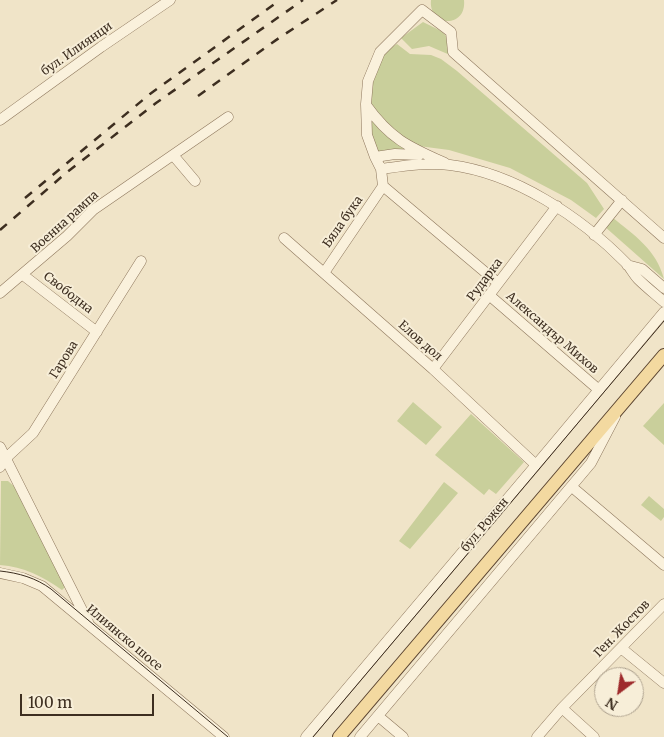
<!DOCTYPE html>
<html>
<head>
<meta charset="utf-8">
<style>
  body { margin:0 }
  #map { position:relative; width:664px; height:737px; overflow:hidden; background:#f0e4c8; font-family:Merriweather,serif }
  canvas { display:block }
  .north { position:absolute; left:594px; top:667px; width:50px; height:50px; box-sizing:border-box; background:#f7eed8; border:1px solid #ada18e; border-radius:50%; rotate:211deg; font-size:14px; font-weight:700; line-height:20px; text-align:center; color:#3d2e20 }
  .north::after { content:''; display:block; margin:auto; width:18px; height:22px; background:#9e2a2b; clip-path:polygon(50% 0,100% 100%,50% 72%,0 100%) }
  .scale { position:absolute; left:20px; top:694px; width:134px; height:22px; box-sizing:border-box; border:2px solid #3d2e20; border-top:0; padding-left:6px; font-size:15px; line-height:18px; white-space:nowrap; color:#3d2e20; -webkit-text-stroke:4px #f7eed8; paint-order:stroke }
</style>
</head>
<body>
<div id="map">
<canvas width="664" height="737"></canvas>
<div class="north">N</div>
<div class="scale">100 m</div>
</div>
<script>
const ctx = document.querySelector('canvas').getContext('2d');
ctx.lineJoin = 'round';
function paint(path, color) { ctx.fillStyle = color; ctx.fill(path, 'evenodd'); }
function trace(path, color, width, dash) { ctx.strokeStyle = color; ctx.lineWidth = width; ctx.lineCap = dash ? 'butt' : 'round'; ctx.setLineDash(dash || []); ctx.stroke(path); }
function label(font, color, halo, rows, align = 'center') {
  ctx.font = font + ' Merriweather,serif'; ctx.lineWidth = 4; ctx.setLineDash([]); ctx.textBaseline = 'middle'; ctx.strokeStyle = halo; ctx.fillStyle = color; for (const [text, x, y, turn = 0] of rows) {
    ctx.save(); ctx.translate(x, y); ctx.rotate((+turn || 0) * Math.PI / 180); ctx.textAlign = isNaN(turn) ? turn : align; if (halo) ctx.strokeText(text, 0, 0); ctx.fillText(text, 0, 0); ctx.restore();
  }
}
paint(new Path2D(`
  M 431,0 L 464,0 C 467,29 428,27 431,0 Z
  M 423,22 C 442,32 450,31 450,55 L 429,46 L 412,49 L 401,38 Z
  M 397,44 L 410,54 L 431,55 L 441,59 L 457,71 L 587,183 L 604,209 L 596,218 L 571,200 L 510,168 L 449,150 L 411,145 L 395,134 L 371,107 C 371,100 370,91 371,83 C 374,68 383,51 397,44 Z
  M 370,118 L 382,132 L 406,150 L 378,152 L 371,134 Z
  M 612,217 C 635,236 656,249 664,279 L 604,226 Z
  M 413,402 L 442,427 L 426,445 L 397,421 Z
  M 664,403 L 664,445 L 643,426 Z
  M 471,414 L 524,462 L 496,494 L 489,489 L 484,495 L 435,455 Z
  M 1,481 L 8,481 L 15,487 L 65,587 L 62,590 C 42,576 24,567 0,565 Z
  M 444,482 L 458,493 L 410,549 L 399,541 Z
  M 649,496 L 664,509 L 664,517 L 661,521 L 641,505 Z`), '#c9cf9b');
const minor = new Path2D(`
  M 366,105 C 390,139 409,147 445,163
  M 0,120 L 101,47 L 170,0
  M 173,155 L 195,181
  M 375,157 L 395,154 L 419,155
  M 381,169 C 403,166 428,162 450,165 C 515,173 581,217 627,264 C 631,269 634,275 638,279 C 646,287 655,294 664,302
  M 594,235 L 622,200
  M 284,238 L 433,369 L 536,465
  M 627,265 L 642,269 L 664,288
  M 324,273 L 383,186
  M 23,275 L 97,332
  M 498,283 L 383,186 L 381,169 L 375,157 L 367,135 L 366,104 L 368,81 L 380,52 L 422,10 L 451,32 L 453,52 L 664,238
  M 0,293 L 67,236 L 93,210 L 228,117
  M 489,295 L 599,390
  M 433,369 L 557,206
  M 0,447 L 88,622
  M 0,467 L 6,458 L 33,433 L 141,261
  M 572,487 L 664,565
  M 0,573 L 23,578 L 42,586 L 224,737
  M 621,648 L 664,683
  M 562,708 L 594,737
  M 378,716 L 403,737
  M 306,737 L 536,465 L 664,312
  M 360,737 L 591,463 L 615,417
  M 537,737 L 562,708 L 664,604`);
const major = new Path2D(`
  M 339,737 L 664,355`);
trace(minor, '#8d765c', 11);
trace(major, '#5b4430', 14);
trace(minor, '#faf1dc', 10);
trace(major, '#f3d9a0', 12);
trace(new Path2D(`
  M 0,571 C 19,573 36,578 51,589 L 228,737
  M 313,737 L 664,321`), '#3d2e20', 1);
trace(new Path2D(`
  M 198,96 L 279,38 L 337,0
  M 25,198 L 150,94 L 280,0
  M 0,230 L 66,173 L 156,103 L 303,0`), '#3d2e20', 2.5, [9, 9]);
label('12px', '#3d2e20', '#f7eed8', [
  ["бул. Илиянци",77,49,-35],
  ["Военна рампа",65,222,-42],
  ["Бяла бука",343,222,-55],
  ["Рударка",485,280,-53],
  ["Свободна",68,293,38],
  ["Александър Михов",552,333,41],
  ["Елов дол",420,341,41],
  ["Гарова",64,360,-58],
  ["бул. Рожен",485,525,-50],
  ["Ген. Жостов",622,629,-46],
  ["Илиянско шосе",124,638,40]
]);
</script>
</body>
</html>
